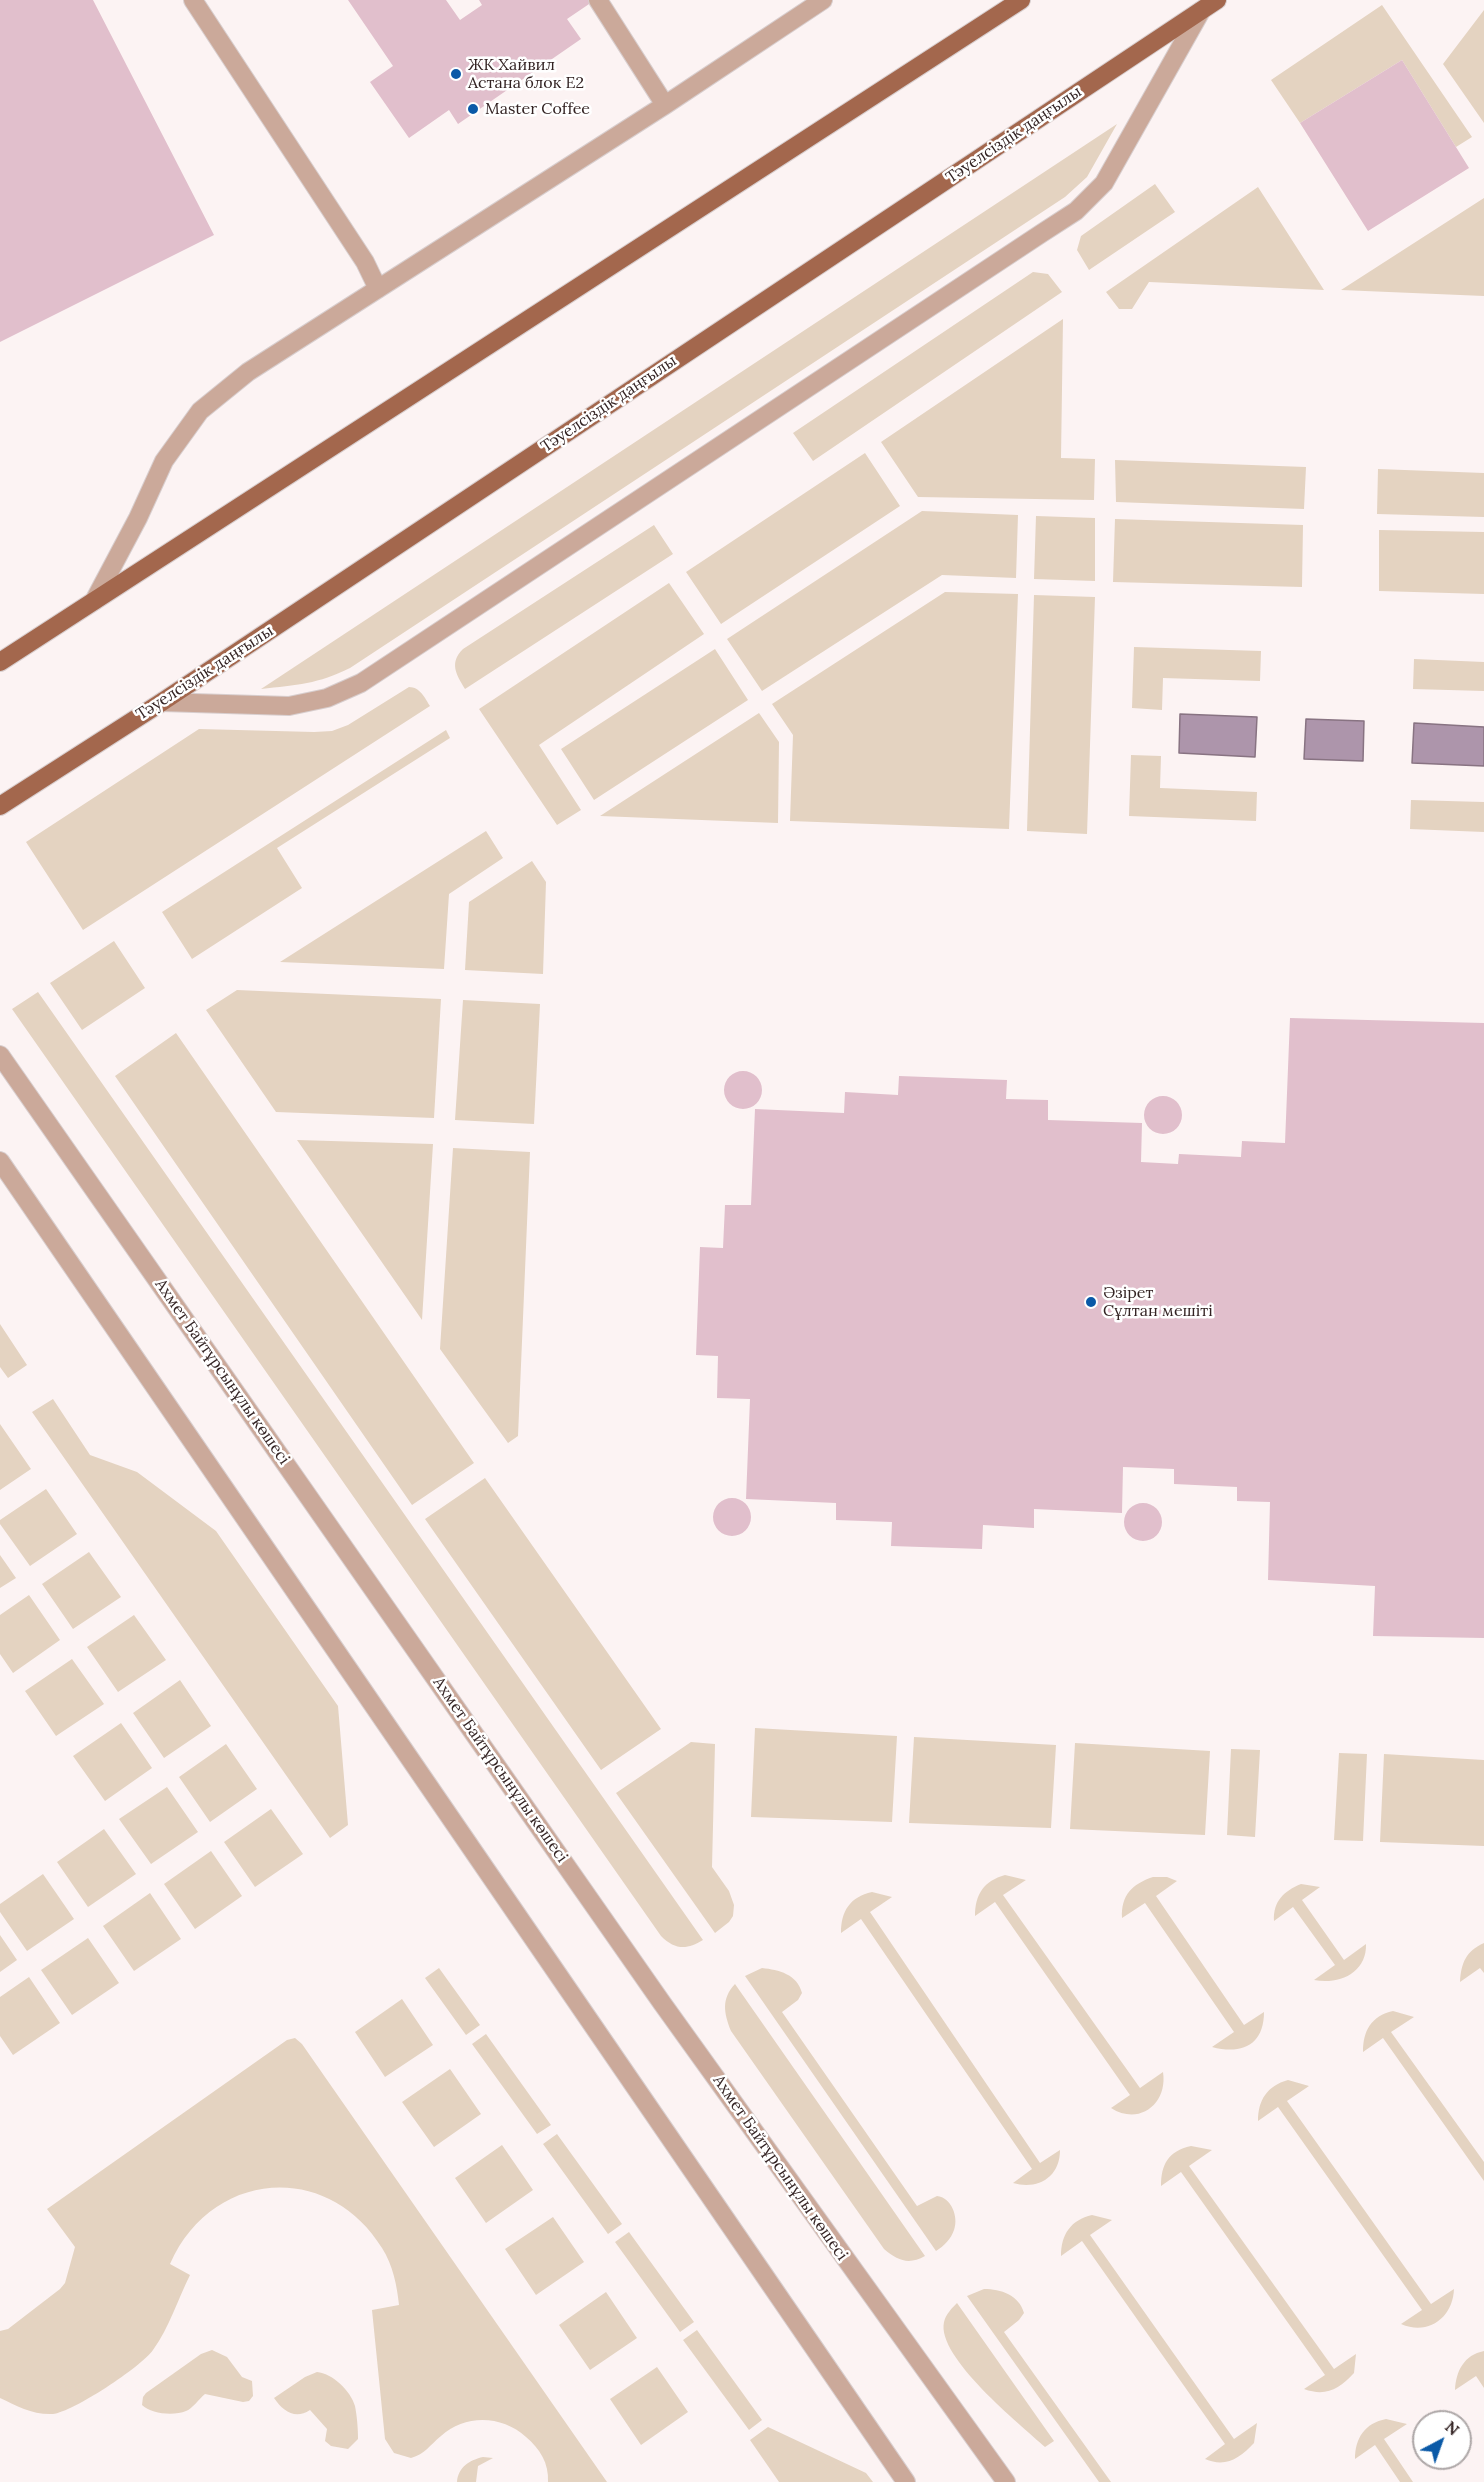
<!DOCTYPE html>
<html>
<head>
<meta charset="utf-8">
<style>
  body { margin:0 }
  #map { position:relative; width:1484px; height:2482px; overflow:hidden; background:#fcf3f3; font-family:Lora,serif }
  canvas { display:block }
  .north { position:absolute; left:1412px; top:2410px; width:60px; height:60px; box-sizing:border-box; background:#fff; border:2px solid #ada7a7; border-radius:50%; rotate:41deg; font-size:16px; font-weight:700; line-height:24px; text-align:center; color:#332323 }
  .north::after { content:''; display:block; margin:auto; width:21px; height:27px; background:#0a59a7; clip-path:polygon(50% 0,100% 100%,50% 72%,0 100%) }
</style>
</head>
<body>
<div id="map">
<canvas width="1484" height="2482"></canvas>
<div class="north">N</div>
</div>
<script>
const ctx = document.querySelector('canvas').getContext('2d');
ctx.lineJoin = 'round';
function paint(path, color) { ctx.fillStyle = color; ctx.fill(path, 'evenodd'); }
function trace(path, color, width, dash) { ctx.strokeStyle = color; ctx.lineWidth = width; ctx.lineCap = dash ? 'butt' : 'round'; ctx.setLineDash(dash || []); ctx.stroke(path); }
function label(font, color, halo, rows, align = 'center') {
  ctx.font = font + ' Lora,serif'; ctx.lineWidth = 5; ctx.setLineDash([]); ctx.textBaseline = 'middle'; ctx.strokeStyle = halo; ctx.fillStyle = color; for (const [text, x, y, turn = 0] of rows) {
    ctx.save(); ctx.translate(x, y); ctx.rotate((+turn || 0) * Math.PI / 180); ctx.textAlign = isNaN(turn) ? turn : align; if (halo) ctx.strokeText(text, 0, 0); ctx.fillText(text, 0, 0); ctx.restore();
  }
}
paint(new Path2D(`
  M 1382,5 L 1472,137 L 1456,147 L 1402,60 L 1300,123 L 1271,80 Z
  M 1484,10 L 1484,123 L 1443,64 Z
  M 1117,124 L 1087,177 L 1065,197 L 350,668 C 318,684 297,685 261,689 Z
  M 1155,184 L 1175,212 L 1089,270 L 1077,250 L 1081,236 Z
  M 1258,187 L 1324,290 L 1149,282 L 1132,309 L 1119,309 L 1106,292 Z
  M 1484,198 L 1484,296 L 1341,290 Z
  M 1033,272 L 1048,274 L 1062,292 L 813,461 L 793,433 Z
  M 1063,319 L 1061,458 L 1095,459 L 1094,500 L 918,497 L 881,442 Z
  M 865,453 L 900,506 L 721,624 L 686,572 Z
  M 1115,460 L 1306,467 L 1304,509 L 1116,502 Z
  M 1378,469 L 1484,473 L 1484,517 L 1377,514 Z
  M 922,511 L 1018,515 L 1016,578 L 942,575 L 762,691 L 727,639 Z
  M 1036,516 L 1095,518 L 1095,581 L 1034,579 Z
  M 1115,519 L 1303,525 L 1302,587 L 1113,582 Z
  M 654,525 L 673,554 L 465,689 C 456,674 449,663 463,649 Z
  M 1379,530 L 1484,532 L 1484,594 L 1379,591 Z
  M 669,583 L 704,634 L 539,745 L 581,810 L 557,825 L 479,709 Z
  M 945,592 L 1018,594 L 1009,829 L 790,821 L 793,735 L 772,704 Z
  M 1034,595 L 1095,597 L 1087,834 L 1027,831 Z
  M 1134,647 L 1261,651 L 1260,681 L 1163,678 L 1162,710 L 1132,708 Z
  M 715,649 L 748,700 L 594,800 L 561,749 Z
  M 1414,659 L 1484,662 L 1484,691 L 1413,689 Z
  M 409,687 C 420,687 425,698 430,706 L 83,930 L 26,842 L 199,729 L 314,732 L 332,731 L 348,725 Z
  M 759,713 L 779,742 L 778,823 L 600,816 Z
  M 446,730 L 450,738 L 277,848 L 302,888 L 192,959 L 162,912 Z
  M 1131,755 L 1161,756 L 1160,788 L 1257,792 L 1256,821 L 1129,816 Z
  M 1411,800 L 1484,802 L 1484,832 L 1410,829 Z
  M 486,831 L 503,858 L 449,894 L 444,969 L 280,962 Z
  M 532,861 L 546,882 L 543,974 L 465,970 L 469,902 Z
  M 114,941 L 145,988 L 82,1030 L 50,983 Z
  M 237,990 L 441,999 L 434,1118 L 276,1112 L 206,1010 Z
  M 38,992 L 703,1940 C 687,1950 675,1950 661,1936 L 12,1009 Z
  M 463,1000 L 540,1004 L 534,1124 L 455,1120 Z
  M 176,1033 L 474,1463 L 412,1505 L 115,1076 Z
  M 297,1140 L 433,1144 L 422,1320 Z
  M 453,1148 L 530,1152 L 518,1436 L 508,1443 L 440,1349 Z
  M 0,1324 L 27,1365 L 8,1378 L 0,1367 Z
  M 53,1399 L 90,1455 L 137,1472 L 216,1531 L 338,1706 L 348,1825 L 330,1838 L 32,1412 Z
  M 0,1424 L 31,1469 L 0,1490 Z
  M 485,1478 L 661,1729 L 601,1770 L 425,1519 Z
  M 46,1489 L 77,1534 L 30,1566 L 0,1524 L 0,1520 Z
  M 89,1552 L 121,1597 L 73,1629 L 42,1584 Z
  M 0,1555 L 16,1578 L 0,1588 Z
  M 29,1595 L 60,1640 L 13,1673 L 0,1654 L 0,1615 Z
  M 134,1615 L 166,1660 L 118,1692 L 87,1647 Z
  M 72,1659 L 104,1704 L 56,1736 L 25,1691 Z
  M 180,1680 L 211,1726 L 164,1758 L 133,1713 Z
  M 121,1723 L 152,1768 L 105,1801 L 73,1756 Z
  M 755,1728 L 897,1736 L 892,1822 L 751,1817 Z
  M 914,1737 L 1056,1745 L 1051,1828 L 909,1823 Z
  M 691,1742 L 715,1744 L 712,1867 L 729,1891 L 734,1905 L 733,1916 L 729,1922 L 715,1933 L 616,1793 Z
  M 1075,1743 L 1210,1751 L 1205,1835 L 1070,1829 Z
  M 226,1744 L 257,1789 L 210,1822 L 179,1777 Z
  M 1231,1749 L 1260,1750 L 1255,1837 L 1227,1835 Z
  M 1339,1753 L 1367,1754 L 1363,1841 L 1334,1840 Z
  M 1384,1754 L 1484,1760 L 1484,1846 L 1380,1842 Z
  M 167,1787 L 198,1832 L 151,1864 L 119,1819 Z
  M 271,1809 L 303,1854 L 255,1887 L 224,1842 Z
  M 104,1829 L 136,1874 L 88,1907 L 57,1862 Z
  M 211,1851 L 242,1896 L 195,1929 L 164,1884 Z
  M 43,1874 L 74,1919 L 27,1951 L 0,1912 L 0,1904 Z
  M 1005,1875 L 1026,1880 L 1003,1895 L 1140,2088 L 1163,2072 C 1168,2104 1139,2126 1111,2108 L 1130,2095 L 995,1902 L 975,1916 C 975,1894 984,1881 1005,1875 Z
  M 1153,1877 L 1167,1877 L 1177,1881 L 1156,1896 L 1244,2025 L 1264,2012 C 1264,2045 1242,2055 1212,2047 L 1234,2032 L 1145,1903 L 1122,1918 C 1121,1895 1132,1884 1153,1877 Z
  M 1301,1884 L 1320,1887 L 1302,1900 L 1344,1960 L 1366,1944 C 1367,1973 1339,1985 1314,1980 L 1335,1965 L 1293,1907 L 1274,1921 C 1273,1901 1284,1891 1301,1884 Z
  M 872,1892 L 892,1897 L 870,1912 L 1040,2163 L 1060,2150 C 1060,2178 1037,2190 1013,2183 L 1032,2169 L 861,1919 L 841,1933 C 841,1911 850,1897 872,1892 Z
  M 150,1893 L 181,1939 L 134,1971 L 103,1926 Z
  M 0,1935 L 17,1960 L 0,1972 Z
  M 88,1938 L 119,1983 L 72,2015 L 41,1970 Z
  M 1484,1943 L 1484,1973 L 1480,1968 L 1460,1982 C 1461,1963 1466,1951 1484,1943 Z
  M 439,1968 L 480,2025 L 466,2035 L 425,1978 Z
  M 762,1968 C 779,1970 797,1974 802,1993 L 798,2000 L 782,2012 L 917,2206 L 937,2196 C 951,2197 959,2217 954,2230 C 951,2239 944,2246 936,2251 L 745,1976 Z
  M 29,1977 L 60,2023 L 13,2055 L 0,2036 L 0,1997 Z
  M 735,1984 L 925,2256 C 909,2265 898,2261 884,2249 L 731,2031 C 724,2013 721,1999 735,1984 Z
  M 402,1999 L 433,2045 L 385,2077 L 355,2032 Z
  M 1393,2011 L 1414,2017 L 1391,2032 L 1484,2162 L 1484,2181 L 1383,2038 L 1363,2052 C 1363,2031 1371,2016 1393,2011 Z
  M 486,2034 L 551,2125 L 537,2134 L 472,2044 Z
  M 295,2038 L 302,2044 L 607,2482 L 548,2482 C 549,2463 540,2449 526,2437 C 502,2415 465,2414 441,2436 C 430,2445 425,2454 411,2458 L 394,2453 L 385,2439 L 372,2310 L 399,2305 C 397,2286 393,2265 382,2248 C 328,2160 211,2170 170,2264 L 190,2275 C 178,2299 169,2328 153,2350 C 141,2367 73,2412 53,2414 C 33,2415 17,2406 0,2398 L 0,2331 L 8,2329 L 60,2289 L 65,2283 L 75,2247 L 47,2209 L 287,2040 Z
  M 450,2069 L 481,2114 L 434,2147 L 402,2102 Z
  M 1288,2080 L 1309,2086 L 1287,2101 L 1431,2304 L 1454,2289 C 1453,2317 1429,2336 1401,2324 L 1422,2310 L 1278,2107 L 1258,2121 C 1258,2100 1267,2086 1288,2080 Z
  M 557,2134 L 622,2224 L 608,2234 L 543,2144 Z
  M 502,2145 L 533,2190 L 486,2223 L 455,2178 Z
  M 1191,2146 L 1212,2150 L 1189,2166 L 1334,2369 L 1356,2354 L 1354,2373 C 1339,2389 1326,2397 1304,2389 L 1325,2375 L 1181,2172 L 1161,2186 C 1161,2165 1168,2151 1191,2146 Z
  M 1092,2215 L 1112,2220 L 1090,2235 L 1234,2439 L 1257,2423 L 1254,2443 C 1240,2458 1226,2468 1205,2459 L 1225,2444 L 1082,2241 L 1061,2256 C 1061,2234 1071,2220 1092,2215 Z
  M 553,2217 L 584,2262 L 536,2295 L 505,2249 Z
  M 629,2232 L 694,2322 L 680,2332 L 615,2242 Z
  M 984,2289 C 1001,2289 1019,2295 1024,2313 L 1019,2320 L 1004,2332 L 1111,2482 L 1099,2482 L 967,2296 Z
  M 606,2292 L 637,2338 L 590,2370 L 559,2325 Z
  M 957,2303 L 1054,2441 L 1045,2447 C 1021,2425 936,2357 944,2322 C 946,2314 952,2308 957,2303 Z
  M 697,2330 L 762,2420 L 749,2430 L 683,2340 Z
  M 212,2350 L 227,2357 L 242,2377 L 252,2381 L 253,2396 L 249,2401 L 243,2402 L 205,2394 C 199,2399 192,2409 186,2411 C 174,2416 151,2414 142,2405 L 143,2397 L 146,2393 L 201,2354 Z
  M 1484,2351 L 1484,2388 L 1476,2376 L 1455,2390 C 1456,2371 1464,2355 1484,2351 Z
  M 657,2367 L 688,2412 L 641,2445 L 610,2399 Z
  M 317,2372 C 332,2373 351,2391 355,2406 C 357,2416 358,2429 358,2439 L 348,2449 L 331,2446 L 325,2441 L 327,2429 L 310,2410 C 295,2420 283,2411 274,2398 L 305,2377 Z
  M 1386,2419 L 1407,2424 L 1384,2439 L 1413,2482 L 1400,2482 L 1375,2445 L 1355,2459 C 1355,2438 1365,2423 1386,2419 Z
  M 768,2427 L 866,2473 L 873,2482 L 779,2482 L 750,2440 Z
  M 483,2457 L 493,2458 L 478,2466 L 476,2482 L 457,2482 C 458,2467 470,2460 483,2457 Z`), '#e4d3c1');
const water = new Path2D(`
  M 1180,714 L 1257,717 L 1255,757 L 1179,753 Z
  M 1306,719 L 1364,721 L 1363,761 L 1304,759 Z
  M 1414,723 L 1484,727 L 1484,766 L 1412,763 Z`);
paint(water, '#ad95ab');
trace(water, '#887382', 1.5);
paint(new Path2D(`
  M 0,0 L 93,0 L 214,235 L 0,342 Z
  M 348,0 L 446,0 L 460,20 L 482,5 L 479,0 L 595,0 L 567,19 L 581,39 L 458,124 L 449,110 L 409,138 L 370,82 L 393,66 Z
  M 1402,60 L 1469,168 L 1368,231 L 1300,123 Z
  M 1290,1018 L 1484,1023 L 1484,1638 L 1373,1636 L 1375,1586 L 1268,1580 L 1270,1502 L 1237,1501 L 1237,1487 L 1174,1484 L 1174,1469 L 1123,1467 L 1122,1513 L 1034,1509 L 1034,1528 L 983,1525 L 982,1549 L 891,1546 L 892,1522 L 836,1520 L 836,1503 L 746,1499 L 750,1399 L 717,1398 L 718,1356 L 696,1355 L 700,1247 L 723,1248 L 725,1205 L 751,1205 L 755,1109 L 844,1113 L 845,1092 L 898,1095 L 899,1076 L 1007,1080 L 1006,1099 L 1048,1100 L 1048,1120 L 1142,1123 L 1141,1162 L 1178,1164 L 1179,1154 L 1241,1157 L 1242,1141 L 1285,1143 Z
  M724 1090a19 19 0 1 1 38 0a19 19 0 1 1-38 0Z
  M1144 1115a19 19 0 1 1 38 0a19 19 0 1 1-38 0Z
  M713 1517a19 19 0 1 1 38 0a19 19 0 1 1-38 0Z
  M1124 1522a19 19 0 1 1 38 0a19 19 0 1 1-38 0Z`), '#e1bfcc');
const minor = new Path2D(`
  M 193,0 L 365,262 L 378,289
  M 598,0 L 665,105
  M 94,601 L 138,518 L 164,461 L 200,411 L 248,372 L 665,105 L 823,0
  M 162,702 L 289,706 L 327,698 L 361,683 L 1042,233 L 1076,211 L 1104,183 L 1201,11
  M 0,1055 L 662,2003 L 1006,2482
  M 0,1161 L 906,2482`);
const major = new Path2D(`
  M 0,662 L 1021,0
  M 0,806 L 162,702 L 1217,0`);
trace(minor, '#d8cece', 20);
trace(major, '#d8cece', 20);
trace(minor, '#cba99a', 18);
trace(major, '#a3674d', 18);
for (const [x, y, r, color] of [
  [456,74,6,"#0a59a7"],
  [473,109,6,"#0a59a7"],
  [1091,1302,6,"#0a59a7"]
]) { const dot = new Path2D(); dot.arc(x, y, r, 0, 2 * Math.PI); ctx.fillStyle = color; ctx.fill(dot); trace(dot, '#fff', 2); }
label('16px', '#332323', '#fff', [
  ["ЖК Хайвил",468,65],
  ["Астана блок E2",468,83],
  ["Master Coffee",485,109],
  ["Әзірет",1103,1293],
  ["Сұлтан мешіті",1103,1311]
], 'left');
label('16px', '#332323', '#fff', [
  ["Тәуелсіздік даңғылы",1014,135,-34],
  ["Тәуелсіздік даңғылы",609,404,-34],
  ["Тәуелсіздік даңғылы",205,673,-33],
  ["Ахмет Байтұрсынұлы көшесі",222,1372,55],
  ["Ахмет Байтұрсынұлы көшесі",500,1770,55],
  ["Ахмет Байтұрсынұлы көшесі",780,2168,55]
]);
</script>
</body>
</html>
